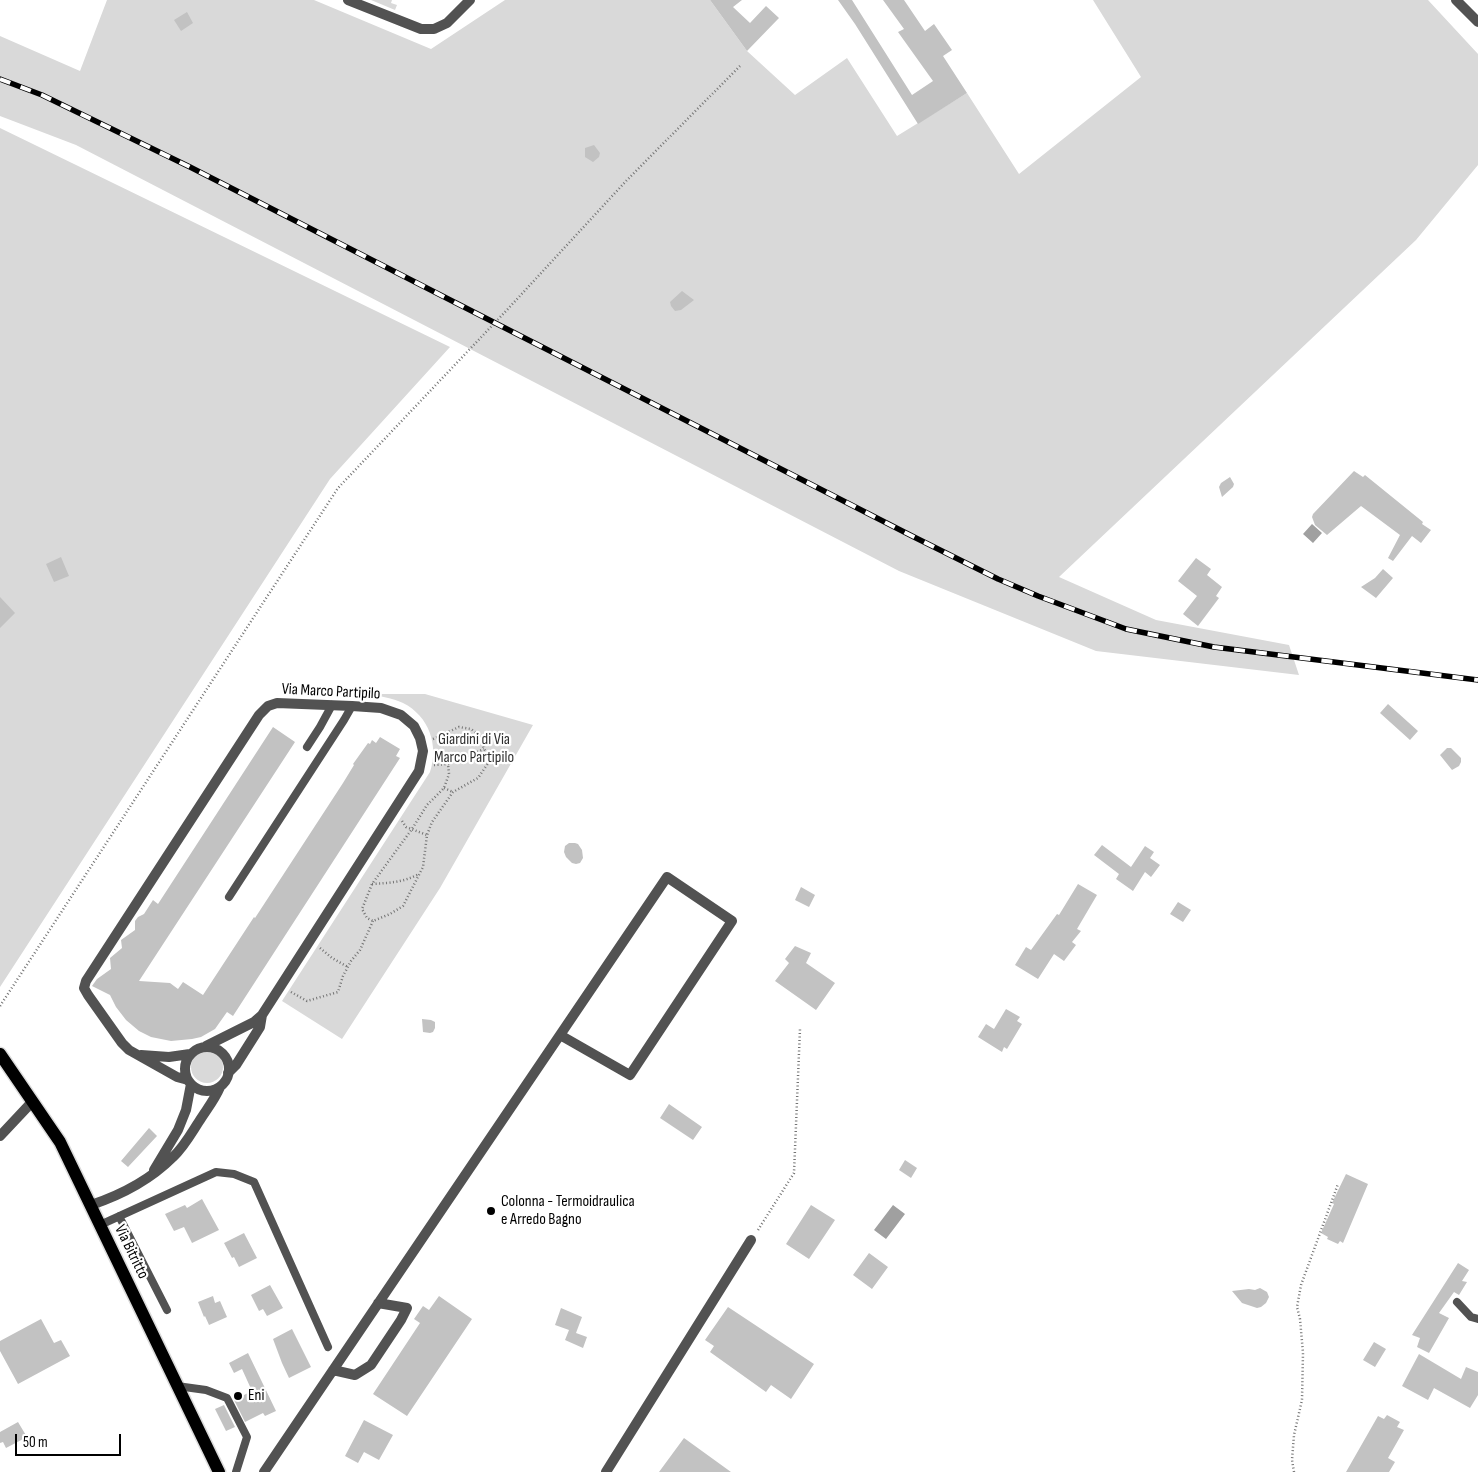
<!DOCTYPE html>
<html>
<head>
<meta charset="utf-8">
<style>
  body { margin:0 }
  #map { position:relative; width:1478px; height:1472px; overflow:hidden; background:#fff; font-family:"Sofia Sans Condensed",sans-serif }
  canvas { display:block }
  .scale { position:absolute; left:15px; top:1434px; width:106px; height:22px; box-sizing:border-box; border:2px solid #000; border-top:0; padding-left:6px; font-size:15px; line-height:18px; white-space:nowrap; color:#000; -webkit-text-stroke:4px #fff; paint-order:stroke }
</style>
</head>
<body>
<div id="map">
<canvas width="1478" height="1472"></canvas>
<div class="scale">50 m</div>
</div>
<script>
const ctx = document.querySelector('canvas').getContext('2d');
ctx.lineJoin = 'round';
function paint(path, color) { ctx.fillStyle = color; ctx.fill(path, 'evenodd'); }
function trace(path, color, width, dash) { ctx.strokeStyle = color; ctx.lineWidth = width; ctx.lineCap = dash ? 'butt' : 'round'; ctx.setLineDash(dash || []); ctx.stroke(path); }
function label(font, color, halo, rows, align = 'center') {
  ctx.font = font + ' "Sofia Sans Condensed",sans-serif'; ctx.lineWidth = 4.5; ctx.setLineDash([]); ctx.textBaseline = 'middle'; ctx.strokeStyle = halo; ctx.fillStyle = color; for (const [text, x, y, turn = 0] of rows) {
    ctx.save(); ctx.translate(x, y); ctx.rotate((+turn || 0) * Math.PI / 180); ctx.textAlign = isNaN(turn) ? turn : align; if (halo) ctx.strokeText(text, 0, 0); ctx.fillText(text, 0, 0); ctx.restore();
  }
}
paint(new Path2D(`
  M 107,0 L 314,0 L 431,49 L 505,0 L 710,0 L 747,51 L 795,95 L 847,58 L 897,136 L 967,93 L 1019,174 L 1141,77 L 1093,0 L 1428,0 L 1478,54 L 1478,165 L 1416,240 L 1059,577 L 1156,620 L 1289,645 L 1299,675 L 1096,651 L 899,571 L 76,145 L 0,116 L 0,36 L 80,71 Z
  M 371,0 L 392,0 L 391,3 L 397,5 L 395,10 Z
  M 0,128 L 450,347 L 330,479 L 0,987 Z
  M 369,694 L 425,694 L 533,725 L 440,888 L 342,1039 L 282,1001 L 430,772 C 439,745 429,716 403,703 C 392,698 380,696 369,694 Z
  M191 1067a16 16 0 1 1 32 0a16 16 0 1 1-32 0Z`), '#d9d9d9');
paint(new Path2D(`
  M 1312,524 L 1322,533 L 1313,543 L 1303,534 Z
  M 893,1205 L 905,1214 L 886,1239 L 874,1230 Z`), '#a0a0a0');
paint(new Path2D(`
  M 710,0 L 742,0 L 733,7 L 750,23 L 766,6 L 779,18 L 747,51 Z
  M 838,0 L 852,0 L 912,95 L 933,81 L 898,32 L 904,29 L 883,0 L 904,0 L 925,31 L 934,24 L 952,50 L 943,56 L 967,93 L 918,124 L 855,24 Z
  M 187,12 L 193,23 L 181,31 L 174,20 Z
  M 594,145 L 600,153 L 599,157 L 593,162 L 585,157 L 585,148 Z
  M 682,291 L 694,300 L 681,310 L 675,311 L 671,306 L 670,302 Z
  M 1354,471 L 1363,477 L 1365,475 L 1423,522 L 1422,524 L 1431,530 L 1421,543 L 1412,536 L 1393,561 L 1388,558 L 1400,535 L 1361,506 L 1327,535 L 1315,525 L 1312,517 L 1313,514 Z
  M 1230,477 L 1234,484 L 1233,487 L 1222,497 L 1219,487 L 1221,483 Z
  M 61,557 L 69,576 L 54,582 L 46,564 Z
  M 1196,558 L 1211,569 L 1207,575 L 1222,587 L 1216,596 L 1219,598 L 1198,626 L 1183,614 L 1197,596 L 1178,581 Z
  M 1383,569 L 1393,578 L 1376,598 L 1361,587 L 1375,578 Z
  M 0,597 L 15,613 L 0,628 Z
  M 1388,704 L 1418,731 L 1410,740 L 1380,713 Z
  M 273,727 L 295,742 L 139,981 L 170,983 L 178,989 L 183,982 L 203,995 L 254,917 L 255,918 L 343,783 L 354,765 L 353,764 L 368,743 L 370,744 L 372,740 L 376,743 L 380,737 L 400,749 L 396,756 L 400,758 L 233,1016 L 227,1012 L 215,1029 L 201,1037 L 192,1039 L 171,1041 L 151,1037 L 139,1031 L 126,1020 L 116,1007 L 110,995 L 92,986 L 97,979 L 111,969 L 110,958 L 122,948 L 121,940 L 135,930 L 135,921 L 138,917 L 144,914 L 153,900 L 158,904 Z
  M 1447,748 L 1451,748 L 1461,758 L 1461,762 L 1459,766 L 1452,770 L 1440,755 Z
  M 569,843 L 575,843 L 578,844 L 582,850 L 583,858 L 580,863 L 576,864 L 572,863 L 566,857 L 564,852 L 565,846 Z
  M 1102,845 L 1131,867 L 1145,846 L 1154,852 L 1150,858 L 1160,865 L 1151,877 L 1145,872 L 1133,891 L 1116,879 L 1119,874 L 1094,855 Z
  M 1078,884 L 1097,895 L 1077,929 L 1081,931 L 1072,942 L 1076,945 L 1064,961 L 1054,954 L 1038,979 L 1015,965 L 1026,947 L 1031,950 L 1057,914 L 1059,915 Z
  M 801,887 L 815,895 L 809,907 L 795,900 Z
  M 1178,902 L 1191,910 L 1183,922 L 1170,914 Z
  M 795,946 L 811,953 L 806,963 L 835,983 L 816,1010 L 775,981 L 789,963 L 785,959 Z
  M 1006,1009 L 1020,1017 L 1017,1021 L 1022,1024 L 1007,1049 L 1004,1047 L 1002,1052 L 978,1037 L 986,1024 L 994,1029 Z
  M 422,1019 L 431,1020 L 435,1022 L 435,1028 L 433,1032 L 430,1033 L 423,1032 Z
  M 669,1104 L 702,1127 L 693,1140 L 660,1118 Z
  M 149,1128 L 157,1136 L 128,1167 L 121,1161 Z
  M 905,1160 L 917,1168 L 911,1178 L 899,1170 Z
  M 1346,1174 L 1368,1184 L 1343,1243 L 1340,1241 L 1338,1244 L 1327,1239 L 1328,1237 L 1321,1233 L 1334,1204 L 1332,1203 Z
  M 202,1199 L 219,1230 L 192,1243 L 184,1227 L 174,1231 L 165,1214 L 185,1205 L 187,1208 Z
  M 811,1205 L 835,1220 L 809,1259 L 786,1244 Z
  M 244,1233 L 257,1258 L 239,1267 L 234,1257 L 232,1258 L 224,1243 Z
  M 869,1253 L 888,1267 L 872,1289 L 853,1275 Z
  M 1458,1263 L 1469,1270 L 1462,1281 L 1467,1282 L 1459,1295 L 1454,1292 L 1439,1313 L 1449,1318 L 1429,1353 L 1417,1347 L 1420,1338 L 1412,1335 Z
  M 270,1285 L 283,1308 L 267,1316 L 263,1309 L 259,1311 L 251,1295 Z
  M 1260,1288 L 1267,1292 L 1269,1297 L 1266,1303 L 1261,1307 L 1257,1308 L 1242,1303 L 1232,1291 L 1249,1289 L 1255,1290 Z
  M 213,1296 L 215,1303 L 220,1301 L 227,1317 L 209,1325 L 205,1316 L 204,1317 L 198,1302 Z
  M 439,1296 L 472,1319 L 407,1416 L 373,1394 L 420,1323 L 414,1319 L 423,1306 L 429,1310 Z
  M 728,1307 L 814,1364 L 791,1399 L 771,1385 L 766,1392 L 710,1352 L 714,1346 L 705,1340 Z
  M 561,1308 L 582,1317 L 576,1333 L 587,1337 L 583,1348 L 565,1340 L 569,1330 L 555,1325 Z
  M 41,1319 L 54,1343 L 61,1340 L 70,1356 L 18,1384 L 0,1351 L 0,1341 Z
  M 292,1329 L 311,1367 L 289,1378 L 282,1363 L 273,1339 Z
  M 1374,1342 L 1386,1349 L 1375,1367 L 1363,1360 Z
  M 248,1353 L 276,1411 L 265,1416 L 263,1413 L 245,1422 L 234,1400 L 252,1391 L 242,1369 L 234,1373 L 229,1363 Z
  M 1419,1354 L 1461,1379 L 1466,1367 L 1478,1372 L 1478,1395 L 1470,1408 L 1434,1388 L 1428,1400 L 1402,1386 Z
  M 224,1405 L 235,1427 L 226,1431 L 215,1409 Z
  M 1387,1415 L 1400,1422 L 1397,1427 L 1404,1430 L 1388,1458 L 1395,1462 L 1389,1472 L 1346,1472 L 1378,1416 L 1384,1419 Z
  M 364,1420 L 393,1435 L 379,1460 L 364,1452 L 358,1463 L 345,1456 Z
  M 18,1422 L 27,1437 L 6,1448 L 3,1442 L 0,1443 L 0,1432 Z
  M 684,1438 L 731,1472 L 659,1472 Z`), '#c2c2c2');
const primary = new Path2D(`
  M 0,1054 L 60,1142 L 219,1472`);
trace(primary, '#dbdbdb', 15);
trace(new Path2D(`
  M 433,739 L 459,727 L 471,729 L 479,735 L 484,749 L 491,759 L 478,778 L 453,792 L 432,822 L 427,835 L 423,867 L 403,906 L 390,914 L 373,921 L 367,918 L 362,909 L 372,884 L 412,829 L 427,805 L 444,788 L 449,774 L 448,764
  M 434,765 L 448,764 L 484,749
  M 444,788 L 453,792
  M 402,821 L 406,827 L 427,835
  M 372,884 C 390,883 404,882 419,874
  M 320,948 L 332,958 L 348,967
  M 291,992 L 307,1001 L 338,992 L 343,976 L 351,961 L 360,950 L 373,921
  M 0,1006 L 338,488 L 506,311 L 627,180 L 740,66
  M 758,1230 L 794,1173 L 800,1029
  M 1294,1472 L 1292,1460 L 1294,1435 L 1302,1400 L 1303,1353 L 1300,1319 L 1297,1307 L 1301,1285 L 1338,1184`), '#747474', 2.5, [1, 2.5]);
trace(new Path2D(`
  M 307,747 L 320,727 L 332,705
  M 229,897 L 344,720 L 352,706
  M 119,1216 L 167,1310
  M 100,1225 L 216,1172 L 234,1174 L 254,1182 L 328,1347
  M 1457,1302 L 1471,1317 L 1478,1319
  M 177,1386 L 206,1390 L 227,1398 L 247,1437 L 236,1472`), '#525252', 8);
trace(new Path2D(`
  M 348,0 L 421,29 L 434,29 L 447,23 L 470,0
  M185 1069a22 22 0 1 1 44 0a22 22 0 1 1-44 0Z
  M 141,1055 L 169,1057 L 190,1054
  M 228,1073 L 236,1065 L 260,1027 L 262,1015
  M 188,1080 L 177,1077 L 129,1050 L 122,1043 L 88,995 L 84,988 L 86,981 L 259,715 L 268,706 L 277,703 L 352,706 L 381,708 L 401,715 L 414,726 L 420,738 L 423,751 L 419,771 L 262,1015 L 254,1022 L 206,1046
  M 0,1136 L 32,1102
  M 154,1170 L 178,1130 L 186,1110 L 191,1084
  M 91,1205 C 121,1195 150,1180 173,1157 C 184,1147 192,1132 200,1120 C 207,1109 215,1099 220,1087
  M 333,1370 L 355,1375 L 371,1365 L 401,1320 L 407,1308 L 378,1303
  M 264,1472 L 667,877 L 732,921 L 630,1075 L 560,1035
  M 606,1472 L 751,1240`), '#525252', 10);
trace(new Path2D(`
  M 1456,0 L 1478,22`), '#525252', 10);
trace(primary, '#000', 12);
const rail = new Path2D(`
  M 0,79 L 42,95 L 190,167 L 914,537 L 998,579 L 1038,596 L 1126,629 L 1214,647 L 1478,680`);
trace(rail, '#000', 5.5);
trace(rail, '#fff', 4, [11]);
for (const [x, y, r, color] of [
  [491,1211,5,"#000"],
  [238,1396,5,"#000"]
]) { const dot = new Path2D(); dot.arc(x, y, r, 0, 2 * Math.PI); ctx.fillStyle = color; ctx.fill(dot); trace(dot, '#fff', 2); }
label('16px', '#000', '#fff', [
  ["Via Marco Partipilo",331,692,3],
  ["Via Bitritto",131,1252,64]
]);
label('16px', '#303030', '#fff', [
  ["Giardini di Via",474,740],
  ["Marco Partipilo",474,758]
]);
label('16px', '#000', '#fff', [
  ["Colonna - Termoidraulica",501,1202],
  ["e Arredo Bagno",501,1220],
  ["Eni",248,1396]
], 'left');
</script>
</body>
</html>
